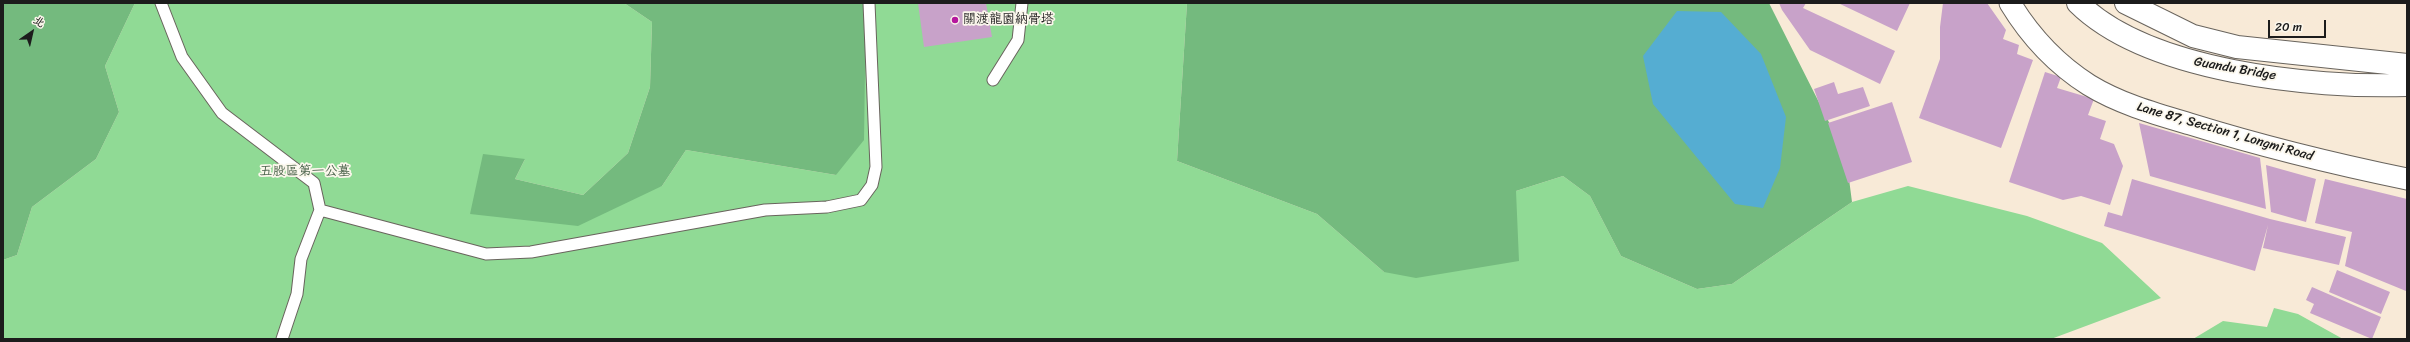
<!DOCTYPE html>
<html>
<head>
<meta charset="utf-8">
<style>
  body { margin:0 }
  #map { position:relative; width:2410px; height:342px; overflow:hidden; background:#f8ead7; font-family:Sriracha,"LXGW WenKai TC",sans-serif }
  canvas { display:block }
  .frame { position:absolute; inset:0; border:4px solid #1c1c1c; pointer-events:none }
  .north { position:absolute; left:12px; top:12px; width:40px; height:40px; -webkit-text-stroke:3px #fbf7ec; paint-order:stroke; rotate:34deg; font-size:11px; font-weight:700; line-height:16px; text-align:center; color:#1c1c1c }
  .north::after { content:''; display:block; margin:auto; width:14px; height:18px; background:#1c1c1c; clip-path:polygon(50% 0,100% 100%,50% 72%,0 100%) }
  .scale { position:absolute; left:2268px; top:20px; width:58px; height:18px; box-sizing:border-box; border:2px solid #1c1c1c; border-top:0; padding-left:5px; font-size:12px; line-height:14px; white-space:nowrap; color:#1c1c1c; -webkit-text-stroke:3px #fbf7ec; paint-order:stroke }
</style>
</head>
<body>
<div id="map">
<canvas width="2410" height="342"></canvas>
<div class="frame"></div>
<div class="north">北</div>
<div class="scale">20 m</div>
</div>
<script>
const ctx = document.querySelector('canvas').getContext('2d');
ctx.lineJoin = 'round';
function paint(path, color) { ctx.fillStyle = color; ctx.fill(path, 'evenodd'); }
function trace(path, color, width, dash) { ctx.strokeStyle = color; ctx.lineWidth = width; ctx.lineCap = dash ? 'butt' : 'round'; ctx.setLineDash(dash || []); ctx.stroke(path); }
function label(font, color, halo, rows, align = 'center') {
  ctx.font = font + ' Sriracha,"LXGW WenKai TC",sans-serif'; ctx.lineWidth = 3.5; ctx.setLineDash([]); ctx.textBaseline = 'middle'; ctx.strokeStyle = halo; ctx.fillStyle = color; for (const [text, x, y, turn = 0] of rows) {
    ctx.save(); ctx.translate(x, y); ctx.rotate((+turn || 0) * Math.PI / 180); ctx.textAlign = isNaN(turn) ? turn : align; if (halo) ctx.strokeText(text, 0, 0); ctx.fillText(text, 0, 0); ctx.restore();
  }
}
paint(new Path2D(`
  M 135,3 L 624,3 L 652,22 L 650,87 L 628,153 L 583,195 L 515,179 L 525,159 L 470,214 L 662,186 L 686,150 L 836,175 L 866,3 L 1187,3 L 1177,161 L 1317,214 L 1384,272 L 1516,191 L 1563,176 L 1590,196 L 1621,256 L 1697,289 L 1732,284 L 1852,202 L 1908,186 L 2027,216 L 2102,243 L 2161,298 L 2051,339 L 3,339 L 3,260 L 17,255 L 32,207 L 96,159 L 119,112 L 105,66 Z
  M 2274,308 L 2298,314 L 2343,339 L 2193,339 L 2223,321 L 2267,327 Z`), '#90da95');
paint(new Path2D(`
  M 3,3 L 135,3 L 105,66 L 119,112 L 96,159 L 32,207 L 17,255 L 3,260 Z
  M 624,3 L 866,3 L 864,140 L 836,175 L 686,150 L 662,186 L 578,226 L 470,214 L 483,154 L 525,159 L 515,179 L 583,195 L 628,153 L 650,87 L 652,22 Z
  M 1187,3 L 1769,3 L 1846,156 L 1852,202 L 1732,284 L 1697,289 L 1621,256 L 1590,196 L 1563,176 L 1516,191 L 1519,261 L 1416,278 L 1384,272 L 1317,214 L 1177,161 Z`), '#74ba7e');
paint(new Path2D(`
  M 1677,11 L 1721,12 L 1761,54 L 1786,117 L 1780,168 L 1763,208 L 1735,204 L 1653,104 L 1643,56 Z`), '#55add2');
paint(new Path2D(`
  M 918,3 L 986,3 L 992,37 L 924,47 Z
  M 1779,3 L 1806,3 L 1803,8 L 1895,51 L 1880,84 L 1810,50 L 1782,10 Z
  M 1838,3 L 1910,3 L 1897,31 Z
  M 1943,3 L 1987,3 L 2006,30 L 2003,39 L 2019,45 L 2017,54 L 2033,60 L 2001,148 L 1919,118 L 1940,59 L 1940,27 Z
  M 2045,72 L 2061,77 L 2057,88 L 2094,99 L 2088,115 L 2106,121 L 2100,139 L 2114,144 L 2123,166 L 2110,205 L 2081,196 L 2063,200 L 2009,182 Z
  M 1834,82 L 1838,94 L 1863,87 L 1870,106 L 1825,121 L 1814,89 Z
  M 1892,102 L 1912,162 L 1848,183 L 1828,123 Z
  M 2139,123 L 2260,158 L 2266,209 L 2150,176 Z
  M 2266,165 L 2316,179 L 2306,222 L 2271,212 Z
  M 2132,179 L 2270,219 L 2346,237 L 2339,265 L 2263,248 L 2268,225 L 2255,271 L 2104,226 L 2108,212 L 2122,216 Z
  M 2325,179 L 2407,199 L 2406,291 L 2345,266 L 2352,232 L 2315,223 Z
  M 2337,270 L 2390,292 L 2381,314 L 2329,292 Z
  M 2312,287 L 2381,317 L 2372,339 L 2310,313 L 2314,304 L 2306,300 Z`), '#c8a2c9');
const lane = new Path2D(`
  M 161,3 L 182,57 L 222,113 L 314,183 L 320,210 L 301,259 L 297,294 L 282,339
  M 993,80 L 1018,40 L 1022,3
  M 320,210 L 486,254 L 531,252 L 765,210 L 827,207 L 861,200 L 872,185 L 876,167 L 869,3`);
const street = new Path2D(`
  M 2010,3 C 2030,36 2056,64 2089,85 C 2120,104 2156,114 2190,124 C 2261,146 2334,164 2407,179`);
const primary = new Path2D(`
  M 2078,3 C 2148,72 2312,88 2407,85
  M 2126,3 L 2193,36 L 2237,47 L 2407,65`);
trace(lane, '#69645d', 13);
trace(street, '#69645d', 23);
trace(primary, '#69645d', 24);
trace(lane, '#fff', 11);
trace(street, '#fff', 21);
trace(primary, '#fff', 22);
for (const [x, y, r, color] of [
  [955,20,4,"#b5179e"]
]) { const dot = new Path2D(); dot.arc(x, y, r, 0, 2 * Math.PI); ctx.fillStyle = color; ctx.fill(dot); trace(dot, '#fbf7ec', 1.5); }
label('13px', '#1c1c1c', '#fbf7ec', [
  ["關渡龍園納骨塔",963,20]
], 'left');
label('13px', '#1c1c1c', '#fbf7ec', [
  ["Guandu Bridge",2235,69,10],
  ["Lane 87, Section 1, Longmi Road",2225,132,16]
]);
label('13px', '#455e46', '#fbf7ec', [
  ["五股區第一公墓",305,172]
]);
</script>
</body>
</html>
